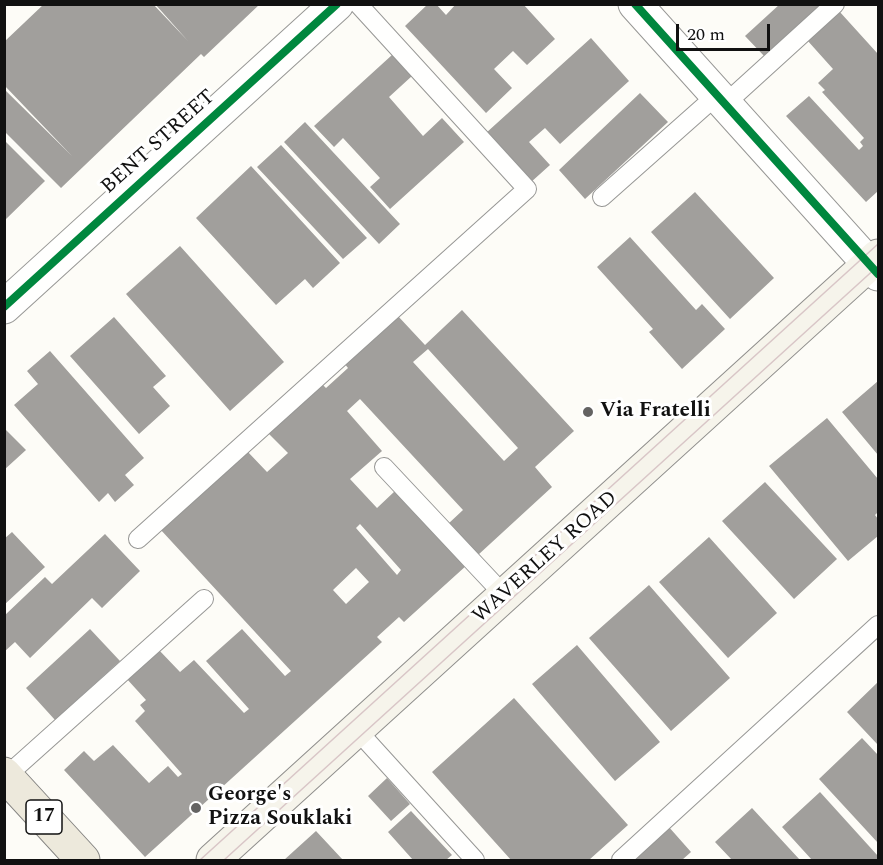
<!DOCTYPE html>
<html>
<head>
<meta charset="utf-8">
<style>
  body { margin:0 }
  #map { position:relative; width:883px; height:865px; overflow:hidden; background:#fdfcf7; font-family:Spectral,serif }
  canvas { display:block }
  .frame { position:absolute; inset:0; border:6px solid #111; pointer-events:none }
  .scale { position:absolute; left:676px; top:24px; width:94px; height:27px; box-sizing:border-box; border:3px solid #111; border-top:0; padding-left:8px; font-size:18px; line-height:21px; white-space:nowrap; color:#111; -webkit-text-stroke:4px #fff; paint-order:stroke }
</style>
</head>
<body>
<div id="map">
<canvas width="883" height="865"></canvas>
<div class="frame"></div>
<div class="scale">20 m</div>
</div>
<script>
const ctx = document.querySelector('canvas').getContext('2d');
ctx.lineJoin = 'round';
function paint(path, color) { ctx.fillStyle = color; ctx.fill(path, 'evenodd'); }
function trace(path, color, width, dash) { ctx.strokeStyle = color; ctx.lineWidth = width; ctx.lineCap = dash ? 'butt' : 'round'; ctx.setLineDash(dash || []); ctx.stroke(path); }
function label(font, color, halo, rows, align = 'center') {
  ctx.font = font + ' Spectral,serif'; ctx.lineWidth = 6; ctx.setLineDash([]); ctx.textBaseline = 'middle'; ctx.strokeStyle = halo; ctx.fillStyle = color; for (const [text, x, y, turn = 0] of rows) {
    ctx.save(); ctx.translate(x, y); ctx.rotate((+turn || 0) * Math.PI / 180); ctx.textAlign = isNaN(turn) ? turn : align; if (halo) ctx.strokeText(text, 0, 0); ctx.fillText(text, 0, 0); ctx.restore();
  }
}
paint(new Path2D(`
  M 44,4 L 153,4 L 188,41 L 155,4 L 260,4 L 204,57 L 201,54 L 61,188 L 4,131 L 4,89 L 72,156 L 4,85 L 4,42 Z
  M 428,4 L 436,4 L 446,15 L 456,4 L 523,4 L 555,39 L 527,65 L 513,51 L 494,69 L 512,88 L 486,113 L 405,26 Z
  M 780,4 L 824,4 L 766,58 L 745,36 Z
  M 839,11 L 878,54 L 878,191 L 866,202 L 786,116 L 809,96 L 859,150 L 863,146 L 860,142 L 864,138 L 822,92 L 825,90 L 818,83 L 833,69 L 807,40 Z
  M 591,38 L 629,81 L 560,144 L 545,128 L 529,142 L 550,165 L 530,183 L 486,133 Z
  M 392,55 L 412,76 L 389,97 L 423,136 L 442,118 L 464,142 L 390,209 L 370,187 L 380,178 L 343,138 L 334,147 L 314,126 Z
  M 640,93 L 668,122 L 585,199 L 559,170 Z
  M 305,122 L 400,224 L 379,244 L 284,142 Z
  M 4,140 L 45,181 L 4,221 Z
  M 281,145 L 367,238 L 343,259 L 257,167 Z
  M 251,166 L 340,263 L 313,288 L 305,279 L 276,305 L 196,218 Z
  M 695,192 L 774,278 L 730,319 L 651,232 Z
  M 630,237 L 696,310 L 702,304 L 725,329 L 682,369 L 649,332 L 653,329 L 597,267 Z
  M 180,246 L 284,362 L 230,411 L 126,294 Z
  M 462,310 L 574,431 L 535,467 L 552,487 L 478,555 L 448,524 L 463,510 L 360,399 L 347,411 L 382,451 L 350,479 L 377,508 L 395,491 L 438,538 L 440,536 L 467,565 L 404,622 L 399,617 L 377,637 L 382,642 L 145,857 L 64,770 L 84,751 L 94,761 L 113,745 L 149,783 L 168,766 L 178,777 L 182,774 L 135,721 L 145,711 L 140,705 L 146,700 L 126,678 L 158,649 L 180,672 L 194,660 L 244,713 L 249,709 L 206,661 L 242,629 L 285,676 L 291,671 L 160,529 L 247,451 L 267,472 L 288,453 L 266,431 L 320,382 L 326,388 L 348,368 L 344,363 L 397,315 L 425,345 ZM 428,349 L 518,448 L 504,461 L 413,362 ZM 360,524 L 401,570 L 397,575 L 356,528 ZM 356,568 L 369,582 L 346,604 L 333,590 Z
  M 114,317 L 166,376 L 153,387 L 170,406 L 139,434 L 70,356 Z
  M 50,351 L 144,458 L 125,475 L 134,485 L 115,502 L 108,493 L 99,502 L 14,405 L 38,384 L 27,371 Z
  M 878,381 L 878,455 L 842,412 Z
  M 827,418 L 878,479 L 878,512 L 875,515 L 878,519 L 878,536 L 848,561 L 769,466 Z
  M 4,428 L 26,450 L 4,470 Z
  M 765,482 L 837,559 L 794,599 L 722,521 Z
  M 12,532 L 45,567 L 4,605 L 4,539 Z
  M 105,534 L 140,571 L 102,608 L 92,598 L 30,658 L 15,642 L 4,652 L 4,616 L 45,577 L 52,584 Z
  M 709,537 L 777,613 L 728,658 L 659,582 Z
  M 649,585 L 730,678 L 671,731 L 589,638 Z
  M 90,629 L 120,661 L 55,720 L 26,688 Z
  M 577,645 L 660,742 L 615,781 L 532,684 Z
  M 878,682 L 878,745 L 847,712 Z
  M 514,698 L 628,825 L 589,860 L 511,860 L 432,772 Z
  M 862,738 L 878,755 L 878,843 L 819,779 Z
  M 387,778 L 410,804 L 391,821 L 368,796 Z
  M 820,792 L 878,856 L 878,860 L 812,860 L 782,827 Z
  M 752,808 L 800,860 L 732,860 L 715,842 Z
  M 411,811 L 452,855 L 446,860 L 413,860 L 388,832 Z
  M 668,826 L 691,852 L 682,860 L 630,860 Z
  M 316,831 L 343,860 L 284,860 Z`), '#a19f9c');
const service = new Path2D(`
  M 725,104 L 835,4
  M 602,197 L 717,95
  M 384,467 L 505,596
  M 138,539 L 527,189 L 358,4
  M 356,729 L 475,860
  M 4,778 L 204,599
  M 621,860 L 878,625`);
const minor = new Path2D(`
  M 635,4 L 878,274
  M 4,307 L 337,4`);
const secondary = new Path2D(`
  M 213,860 L 878,256`);
const primary = new Path2D(`
  M 4,774 L 83,860`);
trace(service, '#979795', 20);
trace(minor, '#979795', 35);
trace(secondary, '#8e8d8b', 35);
trace(primary, '#858482', 35);
trace(service, '#fffffe', 18);
trace(minor, '#fffffe', 33);
trace(secondary, '#f6f4eb', 33);
trace(primary, '#ede9dc', 33);
trace(new Path2D(`
  M 200,860 L 878,244
  M 224,860 L 878,266`), '#d9c6c7', 1.5);
trace(new Path2D(`
  M 635,4 L 878,274
  M 4,307 L 337,4`), '#00873e', 8);
for (const [x, y, r, color] of [
  [588,412,6,"#646362"],
  [196,808,6,"#646362"]
]) { const dot = new Path2D(); dot.arc(x, y, r, 0, 2 * Math.PI); ctx.fillStyle = color; ctx.fill(dot); trace(dot, '#fff', 2); }
for (const [x, y, w] of [
  [44,817,36]
]) { const box = new Path2D(); box.roundRect(x - w / 2, y - 17, w, 34, 4.5); ctx.fillStyle = '#fff'; ctx.fill(box); trace(box, '#111', 1.5); }
label('bold 20px', '#111', null, [
  ["17",44,817]
]);
label('21px', '#111', '#fff', [
  ["BENT STREET",159,143,-42],
  ["WAVERLEY ROAD",546,558,-42]
]);
label('bold 21px', '#111', '#fff', [
  ["Via Fratelli",600,412],
  ["George's",208,796],
  ["Pizza Souklaki",208,820]
], 'left');
</script>
</body>
</html>
